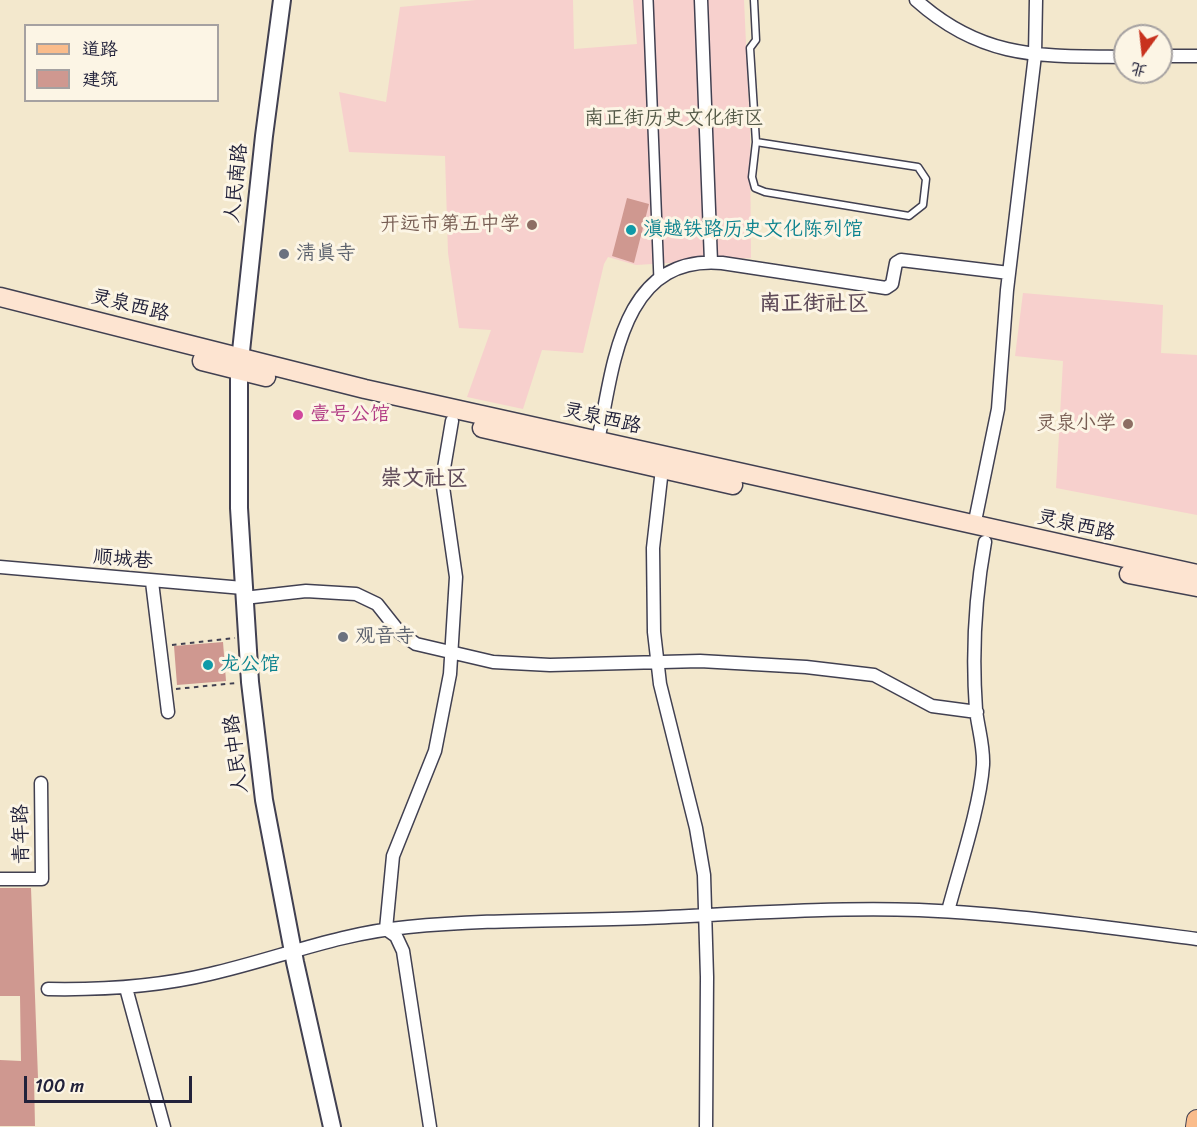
<!DOCTYPE html>
<html>
<head>
<meta charset="utf-8">
<style>
  body { margin:0 }
  #map { position:relative; width:1197px; height:1127px; overflow:hidden; background:#f3e8cd; font-family:Sriracha,"LXGW WenKai TC",sans-serif }
  canvas { display:block }
  .legend { position:absolute; left:24px; top:24px; width:195px; height:78px; box-sizing:border-box; background:#fcf5e5; border:2px solid #a5a1a1; margin:0; padding:8px 10px; list-style:none; font-size:18px; color:#22223b }
  .legend li { display:flex; align-items:center; gap:12px; height:30px }
  .legend b { width:30px; border:2px solid #a5a1a1 }
  .north { position:absolute; left:1113px; top:24px; width:60px; height:60px; box-sizing:border-box; background:#fcf5e5; border:2px solid #a5a1a1; border-radius:50%; rotate:195deg; font-size:16px; font-weight:700; line-height:24px; text-align:center; color:#22223b }
  .north::after { content:''; display:block; margin:auto; width:21px; height:27px; background:#c8321e; clip-path:polygon(50% 0,100% 100%,50% 72%,0 100%) }
  .scale { position:absolute; left:24px; top:1076px; width:168px; height:27px; box-sizing:border-box; border:3px solid #22223b; border-top:0; padding-left:8px; font-size:18px; line-height:21px; white-space:nowrap; color:#22223b; -webkit-text-stroke:4px #fcf5e5; paint-order:stroke }
</style>
</head>
<body>
<div id="map">
<canvas width="1197" height="1127"></canvas>
<ul class="legend">
<li><b style="height:8px;background:#fabc8b"></b>道路</li>
<li><b style="height:16px;background:#cf9890"></b>建筑</li>
</ul>
<div class="north">北</div>
<div class="scale">100 m</div>
</div>
<script>
const ctx = document.querySelector('canvas').getContext('2d');
ctx.lineJoin = 'round';
function paint(path, color) { ctx.fillStyle = color; ctx.fill(path, 'evenodd'); }
function trace(path, color, width, dash) { ctx.strokeStyle = color; ctx.lineWidth = width; ctx.lineCap = dash ? 'butt' : 'round'; ctx.setLineDash(dash || []); ctx.stroke(path); }
function label(font, color, halo, rows, align = 'center') {
  ctx.font = font + ' Sriracha,"LXGW WenKai TC",sans-serif'; ctx.lineWidth = 6; ctx.setLineDash([]); ctx.textBaseline = 'middle'; ctx.strokeStyle = halo; ctx.fillStyle = color; for (const [text, x, y, turn = 0] of rows) {
    ctx.save(); ctx.translate(x, y); ctx.rotate((+turn || 0) * Math.PI / 180); ctx.textAlign = isNaN(turn) ? turn : align; if (halo) ctx.strokeText(text, 0, 0); ctx.fillText(text, 0, 0); ctx.restore();
  }
}
paint(new Path2D(`
  M 476,0 L 573,0 L 574,49 L 637,44 L 633,0 L 744,0 L 750,130 L 751,258 L 636,265 L 608,257 L 604,264 L 583,353 L 542,350 L 523,409 L 467,397 L 491,330 L 459,328 L 448,253 L 445,156 L 349,152 L 339,92 L 386,102 L 400,7 Z
  M 1023,293 L 1163,305 L 1161,353 L 1197,355 L 1197,515 L 1056,488 L 1063,361 L 1015,356 Z`), '#f7d0cd');
paint(new Path2D(`
  M 627,198 L 649,204 L 634,263 L 612,256 Z
  M 223,642 L 226,681 L 177,685 L 174,646 Z
  M 0,888 L 31,888 L 38,1078 L 34,1078 L 35,1126 L 0,1126 L 0,1060 L 21,1061 L 20,996 L 0,996 Z`), '#cf9890');
const service = new Path2D(`
  M 754,0 L 756,40 L 750,48 L 756,142 L 752,177 L 755,188 L 765,192 L 909,216 L 923,205 L 926,179 L 918,167 L 756,142`);
const pedestrian = new Path2D(`
  M 648,0 L 659,280`);
const minor = new Path2D(`
  M 701,0 L 711,262
  M 916,0 C 983,60 1041,56 1125,57
  M 1161,56 L 1197,56
  M 598,441 C 613,369 620,254 722,263 L 886,288 L 892,284 L 896,263 L 901,260 L 1009,273
  M 662,469 L 653,548 L 654,632 L 660,684 L 696,828 L 704,875 L 707,977 L 706,1127
  M 974,526 L 998,409 L 1007,290 L 1035,55 L 1036,0
  M 0,567 L 243,588
  M 152,582 L 168,712
  M 244,598 L 306,591 L 356,594 L 377,604 L 400,633 L 416,644 L 493,662 L 550,665 L 700,661 L 806,667 L 874,675 L 932,706 L 977,712
  M 0,879 L 42,879 L 41,783
  M 948,911 C 959,869 980,807 983,765 C 984,746 978,728 976,710 C 972,654 975,597 985,542
  M 126,988 L 164,1127
  M 48,989 C 103,990 156,987 210,974 C 276,959 339,933 408,927 C 487,919 567,921 646,918 C 737,914 828,907 919,910 C 1012,914 1105,927 1197,939
  M 430,1127 L 403,951 L 396,936 L 386,929 L 393,856 L 435,751 L 450,674 L 456,577 L 442,480 L 452,421`);
const tertiary = new Path2D(`
  M 282,0 L 264,136 L 239,370 L 239,508 L 250,682 L 264,800 L 295,962 L 332,1127`);
const secondary = new Path2D(`
  M 0,297 L 365,389 L 1197,574
  M 202,361 L 266,377
  M 482,428 L 733,485
  M 1129,574 L 1197,587`);
const primary = new Path2D(`
  M 1196,1127 L 1197,1120`);
trace(service, '#414051', 9);
trace(pedestrian, '#414051', 12);
trace(minor, '#414051', 15);
trace(tertiary, '#414051', 20);
trace(secondary, '#414051', 21);
trace(primary, '#414051', 22);
trace(new Path2D(`
  M 172,645 L 235,638
  M 176,689 L 236,683`), '#414051', 2, [4.5, 4.5]);
trace(service, '#fff', 6);
trace(pedestrian, '#fff', 9);
trace(minor, '#fff', 12);
trace(tertiary, '#fff', 16);
trace(secondary, '#fde4d1', 18);
trace(primary, '#fabc8b', 20);
for (const [x, y, r, color] of [
  [532,225,6,"#8d6e63"],
  [631,230,6,"#0f9aa8"],
  [284,254,6,"#6b7280"],
  [298,415,6,"#d1479c"],
  [1128,424,6,"#8d6e63"],
  [343,637,6,"#6b7280"],
  [208,665,6,"#0f9aa8"]
]) { const dot = new Path2D(); dot.arc(x, y, r, 0, 2 * Math.PI); ctx.fillStyle = color; ctx.fill(dot); trace(dot, '#fcf5e5', 2); }
label('20px', '#545948', '#fcf5e5', [
  ["南正街历史文化街区",674,119]
]);
label('20px', '#22223b', '#fcf5e5', [
  ["人民南路",237,183,-84],
  ["灵泉西路",130,306,14],
  ["灵泉西路",602,419,13],
  ["灵泉西路",1076,526,13],
  ["顺城巷",123,560,5],
  ["人民中路",237,754,-97],
  ["青年路",22,834,-91]
]);
label('20px', '#785e54', '#fcf5e5', [
  ["开远市第五中学",520,225],
  ["灵泉小学",1116,424]
], 'right');
label('20px', '#0d838f', '#fcf5e5', [
  ["滇越铁路历史文化陈列馆",643,230],
  ["龙公馆",220,665]
], 'left');
label('20px', '#5b616d', '#fcf5e5', [
  ["清真寺",296,254],
  ["观音寺",355,637]
], 'left');
label('20px', '#b23c85', '#fcf5e5', [
  ["壹号公馆",310,415]
], 'left');
label('bold 22px', '#5f4b59', '#fcf5e5', [
  ["南正街社区",814,304],
  ["崇文社区",424,479]
]);
</script>
</body>
</html>
